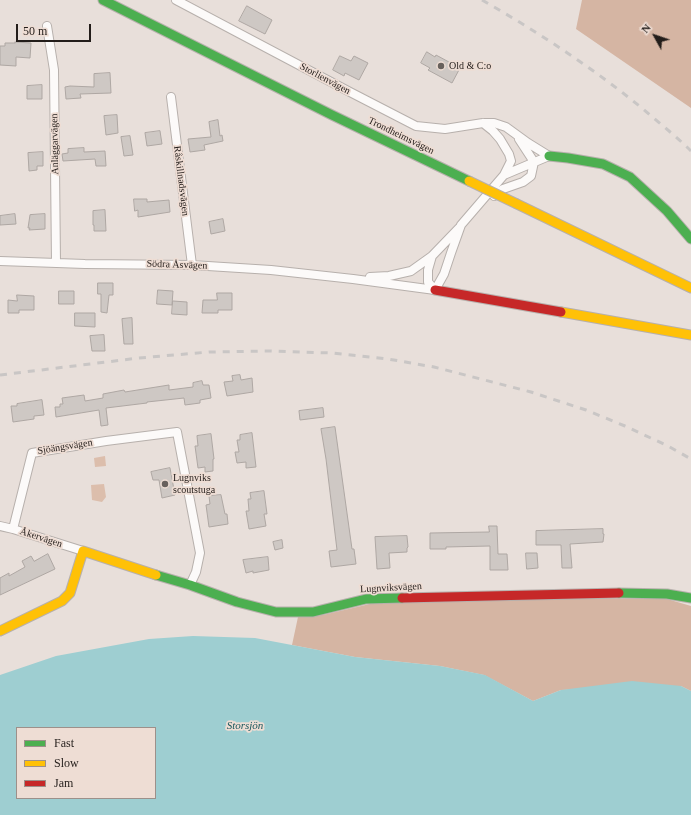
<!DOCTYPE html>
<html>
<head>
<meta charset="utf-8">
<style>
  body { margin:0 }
  #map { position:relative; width:691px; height:815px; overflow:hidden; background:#e8dfda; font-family:"Times New Roman",serif }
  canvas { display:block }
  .legend { position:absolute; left:16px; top:727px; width:140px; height:72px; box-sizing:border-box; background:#eeddd4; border:1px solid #9d908a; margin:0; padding:5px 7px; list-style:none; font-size:12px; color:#231d1a }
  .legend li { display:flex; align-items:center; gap:8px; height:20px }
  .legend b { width:20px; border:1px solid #9d908a }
  .north { position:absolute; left:635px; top:16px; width:40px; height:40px; -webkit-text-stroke:3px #eeddd4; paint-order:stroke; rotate:310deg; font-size:11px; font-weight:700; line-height:16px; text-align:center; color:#231d1a }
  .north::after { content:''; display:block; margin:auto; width:14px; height:18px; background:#231d1a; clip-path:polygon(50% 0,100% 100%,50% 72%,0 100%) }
  .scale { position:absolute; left:16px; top:24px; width:75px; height:18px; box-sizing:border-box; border:2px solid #231d1a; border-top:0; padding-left:5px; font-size:12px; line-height:14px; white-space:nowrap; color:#231d1a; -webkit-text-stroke:3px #eeddd4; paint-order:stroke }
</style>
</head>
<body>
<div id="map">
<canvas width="691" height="815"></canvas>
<ul class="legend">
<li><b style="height:5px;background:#4caf50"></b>Fast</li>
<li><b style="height:5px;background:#ffc107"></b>Slow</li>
<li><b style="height:5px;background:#c62828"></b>Jam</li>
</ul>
<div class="north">N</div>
<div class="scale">50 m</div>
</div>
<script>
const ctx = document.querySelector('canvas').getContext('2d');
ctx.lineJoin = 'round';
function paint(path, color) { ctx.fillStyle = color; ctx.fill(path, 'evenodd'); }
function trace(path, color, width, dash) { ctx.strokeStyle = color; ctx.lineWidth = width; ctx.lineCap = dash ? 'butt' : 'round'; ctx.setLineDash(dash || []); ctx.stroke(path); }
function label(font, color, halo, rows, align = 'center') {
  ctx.font = font + ' "Times New Roman",serif'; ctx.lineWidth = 3.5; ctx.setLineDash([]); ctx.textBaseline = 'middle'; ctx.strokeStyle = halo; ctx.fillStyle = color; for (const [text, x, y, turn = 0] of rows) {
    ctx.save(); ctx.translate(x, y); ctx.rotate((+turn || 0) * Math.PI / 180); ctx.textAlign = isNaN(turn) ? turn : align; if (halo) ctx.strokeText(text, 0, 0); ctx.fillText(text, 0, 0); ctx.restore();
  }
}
paint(new Path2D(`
  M 105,456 L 106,466 L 95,467 L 94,458 Z
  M 104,484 L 106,497 L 102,502 L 92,500 L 91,485 Z`), '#dcbeac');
paint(new Path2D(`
  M 582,0 L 691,0 L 691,108 L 576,29 Z
  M 576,598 L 667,599 L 691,606 L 691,691 L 681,686 L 561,690 L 533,701 L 484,675 L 440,666 L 355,657 L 292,645 L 298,617 L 323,615 L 374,603 Z`), '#d5b5a3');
paint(new Path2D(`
  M 193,636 L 255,638 L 355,657 L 440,666 L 485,675 L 533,701 L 561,690 L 632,681 L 681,686 L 691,691 L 691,815 L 0,815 L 0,675 L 56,656 L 149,639 ZM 17,728 L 155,728 L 155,798 L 17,798 Z`), '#9eced1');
const building = new Path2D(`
  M 247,6 L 272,20 L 265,34 L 239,21 Z
  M 15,42 L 31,43 L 30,58 L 16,57 L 16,66 L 0,65 L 0,46 L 5,46 L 5,43 L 15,43 Z
  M 427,52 L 435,57 L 436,55 L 460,68 L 452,83 L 428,70 L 430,68 L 421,63 Z
  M 340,56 L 351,61 L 354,56 L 368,63 L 359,80 L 345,73 L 344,76 L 333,70 Z
  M 110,73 L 111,93 L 80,94 L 81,98 L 66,99 L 65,87 L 70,86 L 94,87 L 94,74 Z
  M 42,85 L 42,99 L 27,99 L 27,86 Z
  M 117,115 L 118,133 L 106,135 L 104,116 Z
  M 218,120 L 220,136 L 222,135 L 223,141 L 204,145 L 205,150 L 190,152 L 188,139 L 211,137 L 209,122 Z
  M 160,131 L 162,144 L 147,146 L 145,133 Z
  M 130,136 L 133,155 L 124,156 L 121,137 Z
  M 84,148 L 84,152 L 105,151 L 106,166 L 96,166 L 95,159 L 63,161 L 62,154 L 68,153 L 68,149 Z
  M 43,152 L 43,166 L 37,166 L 37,170 L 29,171 L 28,153 Z
  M 134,199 L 147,199 L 147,202 L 169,200 L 170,212 L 138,217 L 138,210 L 135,211 Z
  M 105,210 L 106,231 L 94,231 L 94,225 L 93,225 L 93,211 Z
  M 15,214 L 16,224 L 0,225 L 0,216 Z
  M 45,214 L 45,229 L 29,230 L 30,228 L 28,228 L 30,215 Z
  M 223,219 L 225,231 L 211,234 L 209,222 Z
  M 98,283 L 113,283 L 113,295 L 109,295 L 107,313 L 101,312 L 101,294 L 98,294 Z
  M 158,290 L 173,291 L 172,305 L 157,304 Z
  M 59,291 L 74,291 L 74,304 L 59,304 Z
  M 217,293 L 232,293 L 232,310 L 218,310 L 218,313 L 202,313 L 203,300 L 217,300 Z
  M 17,295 L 34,296 L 34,310 L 19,310 L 19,313 L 8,313 L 8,300 L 17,301 Z
  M 173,301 L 187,302 L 187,315 L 172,314 Z
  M 75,313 L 95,313 L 95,327 L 75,326 Z
  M 132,318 L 133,344 L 124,344 L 122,319 Z
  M 104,335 L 105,351 L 92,351 L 90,336 Z
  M 240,375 L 241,380 L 252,378 L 253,392 L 227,396 L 224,382 L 233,381 L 232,376 Z
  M 202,381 L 203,385 L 209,385 L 211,398 L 200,400 L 200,403 L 185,405 L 184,398 L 147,402 L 147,403 L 106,408 L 108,425 L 101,426 L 99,410 L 56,417 L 55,407 L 60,407 L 60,404 L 63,404 L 62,398 L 84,395 L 85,401 L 103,398 L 103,394 L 124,390 L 125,392 L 169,385 L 169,390 L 193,387 L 193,383 Z
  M 42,400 L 44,415 L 34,416 L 34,419 L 13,422 L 11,406 L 17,406 L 17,404 Z
  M 323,408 L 324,417 L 300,420 L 299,411 Z
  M 335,427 L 352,549 L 354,549 L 356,564 L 331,567 L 329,551 L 337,550 L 326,459 L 321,429 Z
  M 252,433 L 256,467 L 246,468 L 246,462 L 237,463 L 235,452 L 239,452 L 237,440 L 240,440 L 240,435 Z
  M 211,434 L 214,459 L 213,459 L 213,471 L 205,472 L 205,467 L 198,468 L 195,446 L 198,446 L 197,436 Z
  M 170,468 L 175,495 L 162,498 L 159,480 L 153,480 L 151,472 Z
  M 264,491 L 267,514 L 264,514 L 266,526 L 249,529 L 246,511 L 249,511 L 248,499 L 251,499 L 250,493 Z
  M 221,495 L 225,514 L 227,514 L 228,524 L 209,527 L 206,505 L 210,504 L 209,496 Z
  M 489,526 L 497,526 L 498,554 L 507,554 L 508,570 L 490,570 L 490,546 L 446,547 L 446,549 L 430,549 L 430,533 L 489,532 Z
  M 603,529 L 603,534 L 604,534 L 603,542 L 570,544 L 572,568 L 562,568 L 561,545 L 536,545 L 536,531 Z
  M 407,536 L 408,547 L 407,548 L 407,552 L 389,553 L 390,568 L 377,569 L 375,537 Z
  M 282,540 L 283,548 L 275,550 L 273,542 Z
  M 526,553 L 537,553 L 538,568 L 527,569 Z
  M 48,554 L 55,569 L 0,595 L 0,578 L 9,573 L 9,576 L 25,567 L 22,561 L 31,556 L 34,561 Z
  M 268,557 L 269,570 L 253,573 L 253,571 L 246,573 L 243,560 Z`);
paint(building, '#cec8c4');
trace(building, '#aea7a3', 1);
const street = new Path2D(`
  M 176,0 L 350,92 L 416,126 L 445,129 L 483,123 L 494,123 L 506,127 L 528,143 L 549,156
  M 47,26 L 54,70 L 56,263
  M 171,97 L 192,265
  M 483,123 L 493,131 L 500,139 L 509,154 L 511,161 L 504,175
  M 494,196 L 503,189 L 523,182 L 531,176 L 534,162 L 519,139
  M 432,256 L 428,270 L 428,282 L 435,290 L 444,274 L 451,253 L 461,225 L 504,175 L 549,156
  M 0,261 L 85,264 L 192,265 L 271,270 L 353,279 L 435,290
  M 370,277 L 389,276 L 411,271 L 432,256 L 459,228
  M 0,526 L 13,529 L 83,551
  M 13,529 L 32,453 L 106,441 L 177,432 L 200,553 L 196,572 L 190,585`);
const fast = new Path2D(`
  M 103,0 L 332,115 L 469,181
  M 549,156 L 568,158 L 603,164 L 630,177 L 667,211 L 691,239
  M 156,575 L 190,585 L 237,602 L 276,612 L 313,612 L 366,599 L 402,598
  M 619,593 L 667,594 L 691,598`);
const slow = new Path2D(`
  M 517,204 L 691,288
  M 561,312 L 691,335
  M 0,631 L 62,601 L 70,593 L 83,551 L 156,575`);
const jam = new Path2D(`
  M 435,290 L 561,312
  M 402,598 L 619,593`);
trace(street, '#b7b0ac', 10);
trace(fast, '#b7b0ac', 11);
trace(slow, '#b7b0ac', 11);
trace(jam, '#b7b0ac', 11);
trace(street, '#fcfaf9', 8);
trace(fast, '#4caf50', 9);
trace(slow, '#ffc107', 9);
trace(jam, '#c62828', 9);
trace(new Path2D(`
  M 482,0 C 538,32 593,68 643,109 C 659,123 676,136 691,151
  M 0,375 L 139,358 L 209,352 L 270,351 L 332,353 L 388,359 L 434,367 L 531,392 L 586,410 L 625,426 L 668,446 L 691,459`), '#c9c6c5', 3, [7, 7]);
const slowBridge = new Path2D(`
  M 469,181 L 517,204`);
trace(slowBridge, '#b7b0ac', 11, []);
trace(slowBridge, '#ffc107', 9);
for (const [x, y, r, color] of [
  [441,66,4,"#68615d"],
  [165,484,4,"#68615d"]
]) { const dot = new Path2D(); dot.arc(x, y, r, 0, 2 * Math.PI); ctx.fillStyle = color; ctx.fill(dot); trace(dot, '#eeddd4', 1.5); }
label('10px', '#231d1a', '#eeddd4', [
  ["Old & C:o",449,66],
  ["Lugnviks",173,478],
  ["scoutstuga",173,490]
], 'left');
label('10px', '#231d1a', '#eeddd4', [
  ["Storlienvägen",325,79,28],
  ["Trondheimsvägen",401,136,26],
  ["Anläggarvägen",55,144,-91],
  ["Råskillnadsvägen",181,181,83],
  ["Södra Åsvägen",177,265,2],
  ["Sjöängsvägen",65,447,-9],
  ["Åkervägen",41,538,18],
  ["Lugnviksvägen",391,588,-3]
]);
label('italic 11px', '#18575c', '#eeddd4', [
  ["Storsjön",245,726]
]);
</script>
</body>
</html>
